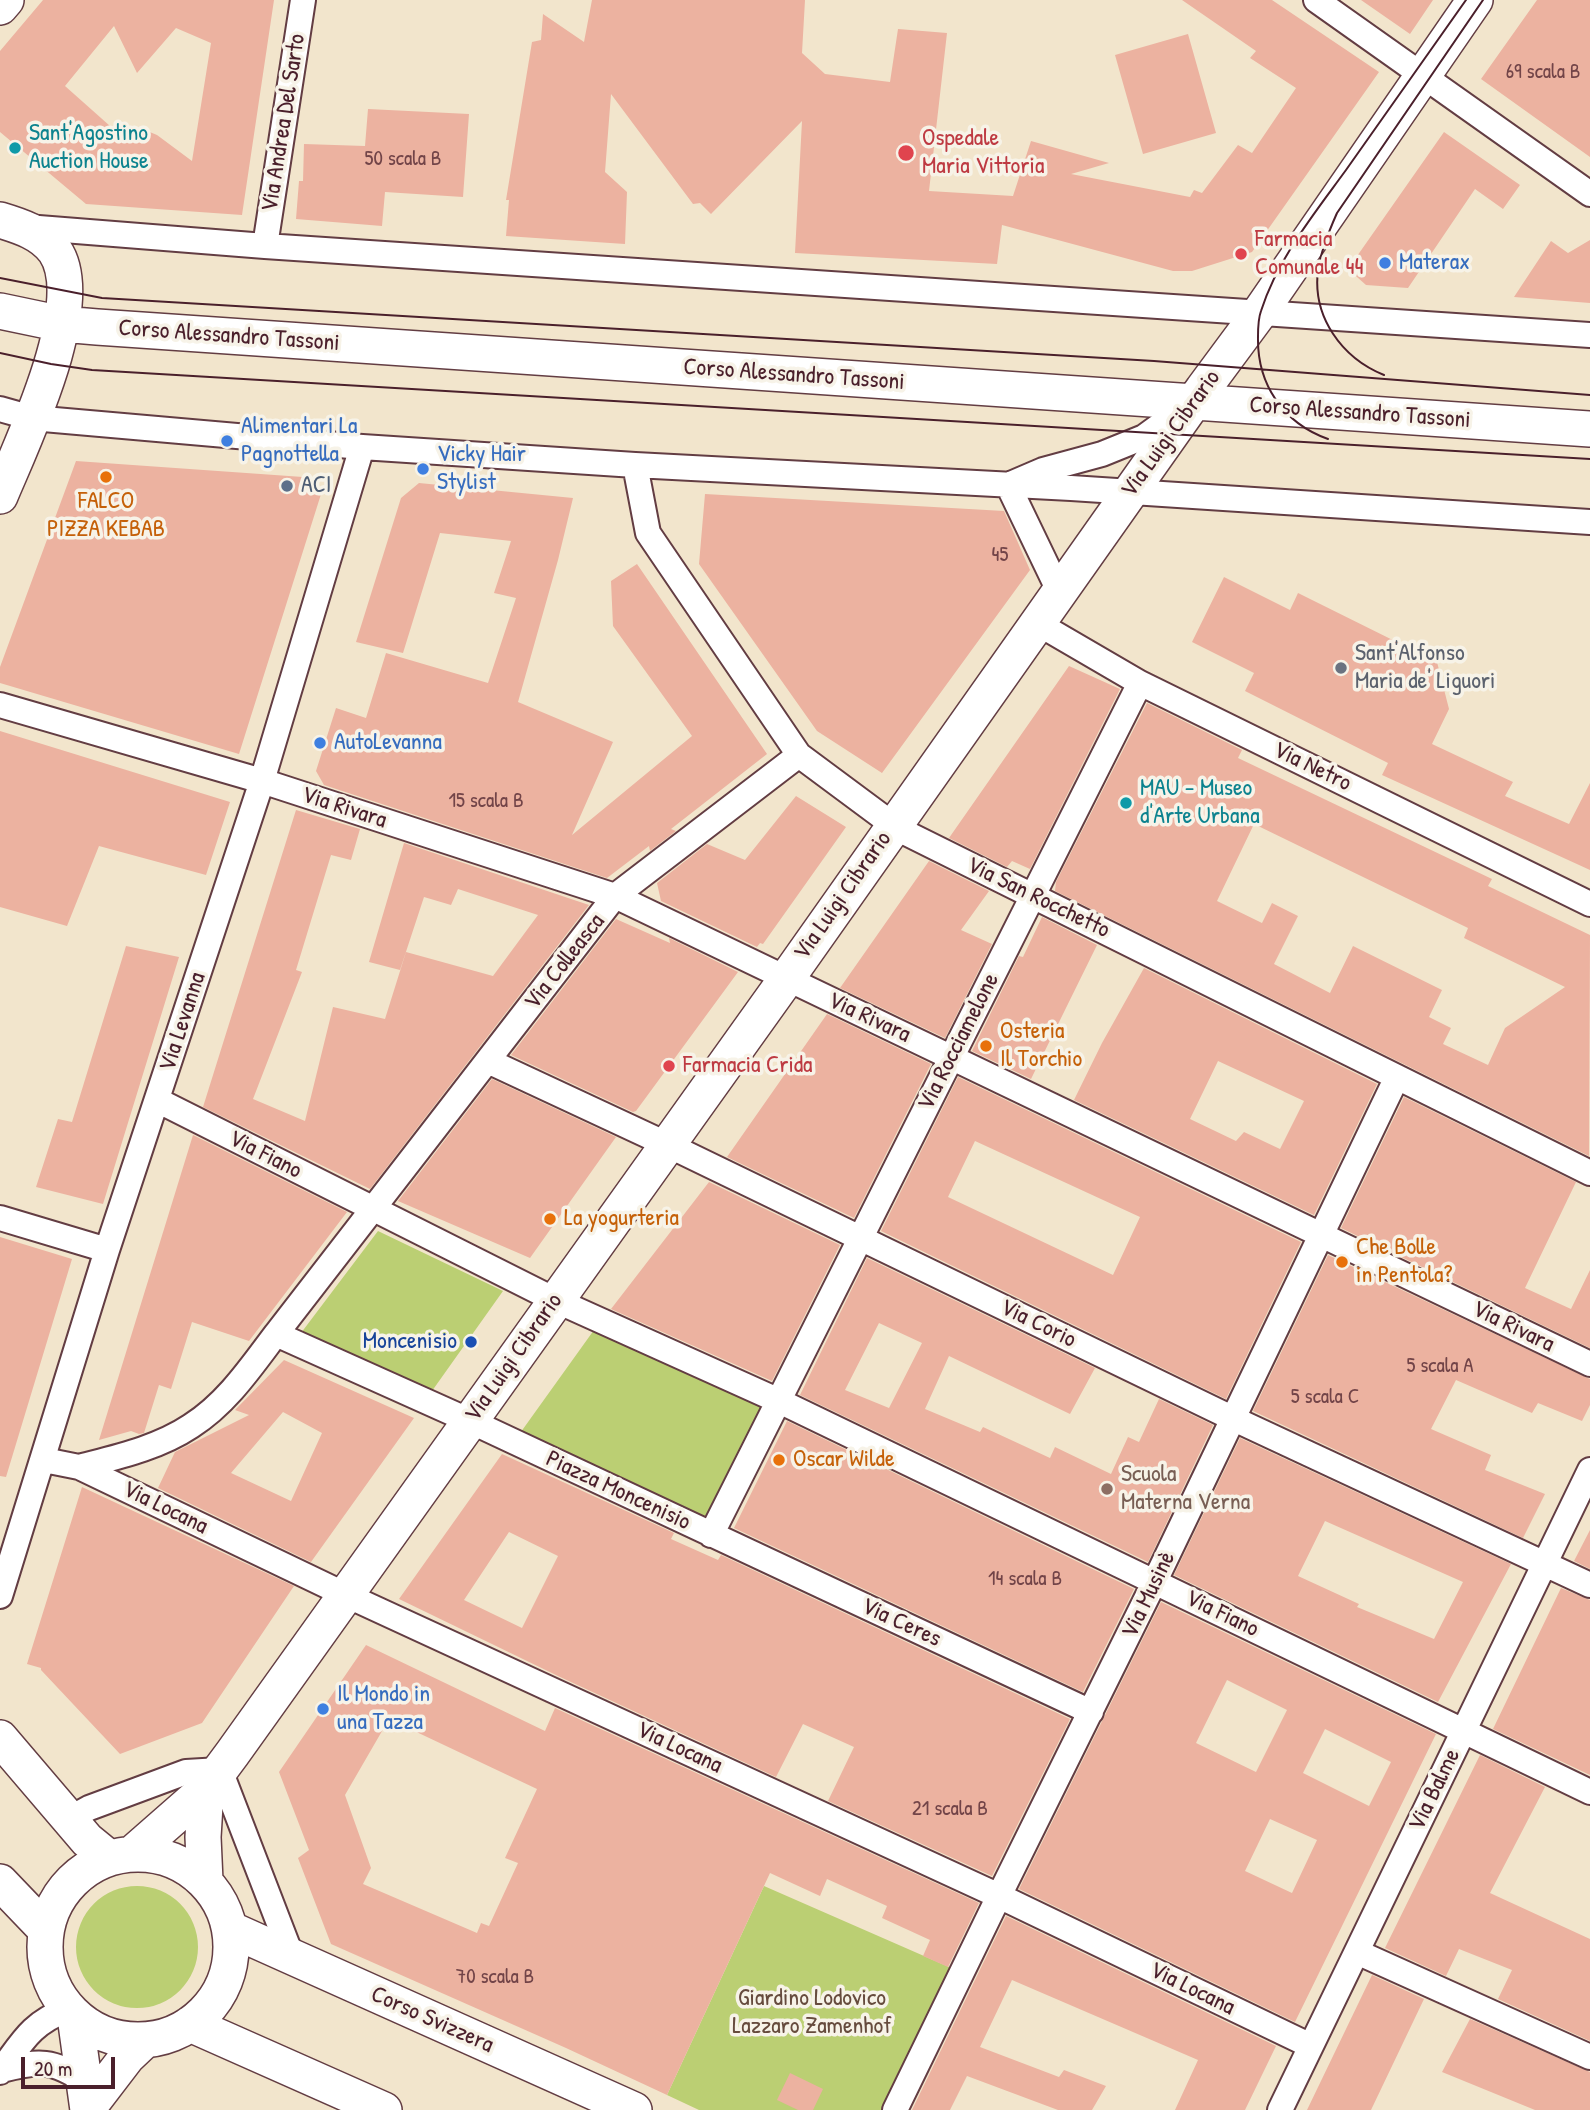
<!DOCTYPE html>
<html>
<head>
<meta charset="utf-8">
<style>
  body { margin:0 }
  #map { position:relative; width:1590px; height:2110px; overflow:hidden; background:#f2e5cc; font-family:"Patrick Hand",sans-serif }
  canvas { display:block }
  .scale { position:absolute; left:21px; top:2057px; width:94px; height:32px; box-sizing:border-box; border:4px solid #4a1f2b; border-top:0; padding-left:9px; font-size:21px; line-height:24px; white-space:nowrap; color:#4a1f2b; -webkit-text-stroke:5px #f7f3e8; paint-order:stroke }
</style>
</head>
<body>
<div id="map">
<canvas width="1590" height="2110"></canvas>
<div class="scale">20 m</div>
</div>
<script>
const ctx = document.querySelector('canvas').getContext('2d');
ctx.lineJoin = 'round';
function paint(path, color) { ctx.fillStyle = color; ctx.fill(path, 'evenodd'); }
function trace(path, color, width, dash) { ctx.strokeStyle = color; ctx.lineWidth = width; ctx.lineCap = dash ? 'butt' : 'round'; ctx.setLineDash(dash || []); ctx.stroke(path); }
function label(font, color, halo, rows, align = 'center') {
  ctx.font = font + ' "Patrick Hand",sans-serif'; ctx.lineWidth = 7; ctx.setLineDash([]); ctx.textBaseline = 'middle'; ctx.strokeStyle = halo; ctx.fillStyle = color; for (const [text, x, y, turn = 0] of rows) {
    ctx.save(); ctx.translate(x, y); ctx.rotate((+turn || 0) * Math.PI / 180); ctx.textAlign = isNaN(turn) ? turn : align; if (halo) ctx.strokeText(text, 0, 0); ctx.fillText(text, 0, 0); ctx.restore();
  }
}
paint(new Path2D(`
  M 378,1231 L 503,1291 L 432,1391 L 301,1333 Z
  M 594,1330 L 762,1406 L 702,1524 L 518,1436 Z
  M 764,1886 L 956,1970 L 889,2110 L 699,2110 L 667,2095 Z
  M76 1947a61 61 0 1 1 122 0a61 61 0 1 1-122 0Z`), '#bbcf73');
paint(new Path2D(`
  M 43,0 L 274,0 L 242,215 L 86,204 L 0,132 L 0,51 ZM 114,26 L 137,73 L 176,28 L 211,43 L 192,161 L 157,135 L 140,128 L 119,134 L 65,86 Z
  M 592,0 L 805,0 L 802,53 L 825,74 L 890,82 L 898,29 L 947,33 L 929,191 L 1013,196 L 1031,141 L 1109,163 L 1071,174 L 1190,197 L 1194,190 L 1202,193 L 1238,145 L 1252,153 L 1296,88 L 1250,58 L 1256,51 L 1182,0 L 1272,0 L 1379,72 L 1252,252 L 1192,271 L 1173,271 L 1002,225 L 997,264 L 795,253 L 802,121 L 711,214 L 700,203 L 693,204 L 611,94 L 605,172 L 627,192 L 625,244 L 506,236 L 509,200 L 506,200 L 532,42 L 541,40 L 543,14 L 584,42 Z
  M 1361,0 L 1433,0 L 1410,34 Z
  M 1537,0 L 1590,0 L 1590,157 L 1481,79 Z
  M 1188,34 L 1216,133 L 1143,154 L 1115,55 Z
  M 368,109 L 469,114 L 463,197 L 385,192 L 382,226 L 296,219 L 299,181 L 303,181 L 304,144 L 365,146 Z
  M 1444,132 L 1520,185 L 1503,209 L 1475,189 L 1408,288 L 1366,285 L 1348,269 Z
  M 1590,240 L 1590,303 L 1514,297 L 1551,241 L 1568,253 Z
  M 76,461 L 303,477 L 322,491 L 239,754 L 0,683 L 0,667 Z
  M 419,483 L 573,498 L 558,560 L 518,702 L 613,742 L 572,835 L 692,736 L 613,626 L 611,581 L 637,564 L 767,754 L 671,829 L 676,831 L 650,851 L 649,846 L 607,878 L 324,785 L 316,771 L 336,708 L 366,718 L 386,653 L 488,683 L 516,598 L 494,593 L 511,541 L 440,533 L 403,653 L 356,642 L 401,498 Z
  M 705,494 L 1004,511 L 1030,570 L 882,773 L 817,731 L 699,564 Z
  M 1224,577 L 1290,610 L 1298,593 L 1437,662 L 1449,709 L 1432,744 L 1513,782 L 1505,796 L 1569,824 L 1590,783 L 1590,870 L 1382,775 L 1388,763 L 1245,691 L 1254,673 L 1192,642 Z
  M 1069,666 L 1120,689 L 1030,869 L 1012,861 L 1007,867 L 949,838 Z
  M 1147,703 L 1242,750 L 1238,758 L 1492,879 L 1488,886 L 1590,935 L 1589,1156 L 1055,891 L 1056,882 ZM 1254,824 L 1468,928 L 1464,938 L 1565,987 L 1505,1028 L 1488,1065 L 1443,1044 L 1451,1028 L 1429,1017 L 1442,990 L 1353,946 L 1330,993 L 1274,964 L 1298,916 L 1272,903 L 1262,923 L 1217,901 Z
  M 0,731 L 230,802 L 206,875 L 99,846 L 67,926 L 0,907 Z
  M 796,796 L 846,827 L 763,944 L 760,943 L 757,947 L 661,901 L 657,883 L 707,844 L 745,860 Z
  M 296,810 L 360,829 L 351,860 L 331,855 L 296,970 L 302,972 L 253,1099 L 305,1121 L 333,1007 L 385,1019 L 406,952 L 493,976 L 538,915 L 458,889 L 451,905 L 424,897 L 400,970 L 369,962 L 404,843 L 589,905 L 370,1189 L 203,1107 Z
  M 929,861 L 989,891 L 961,930 L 992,944 L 945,1038 L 840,988 Z
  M 1042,917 L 1097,945 L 1031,1079 L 972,1051 L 1019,956 L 1023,957 Z
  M 616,919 L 670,943 L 669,938 L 738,972 L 636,1111 L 633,1112 L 511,1055 Z
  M 126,946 L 179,957 L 103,1204 L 36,1187 L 58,1119 L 72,1122 Z
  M 1144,968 L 1377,1084 L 1314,1215 L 1074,1100 L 1102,1043 ZM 1218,1061 L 1304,1101 L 1280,1149 L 1244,1132 L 1236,1141 L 1190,1119 Z
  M 827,1014 L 931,1064 L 854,1218 L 727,1157 Z
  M 958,1077 L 1301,1242 L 1226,1399 L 881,1231 ZM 975,1141 L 1140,1217 L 1113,1275 L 948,1197 Z
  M 492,1079 L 616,1137 L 530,1258 L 398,1201 Z
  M 1404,1097 L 1576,1182 L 1525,1288 L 1571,1309 L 1590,1270 L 1590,1348 L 1341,1228 Z
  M 193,1135 L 347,1212 L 249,1341 L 192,1322 L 171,1389 L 159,1385 L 144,1433 L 139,1434 L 131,1431 L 99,1440 Z
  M 709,1182 L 840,1245 L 772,1381 L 611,1309 Z
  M 0,1237 L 72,1259 L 6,1477 L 0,1476 Z
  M 1328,1255 L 1590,1379 L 1590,1405 L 1582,1421 L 1538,1403 L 1532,1413 L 1456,1380 L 1431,1429 L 1491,1455 L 1485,1470 L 1545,1494 L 1523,1538 L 1253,1411 Z
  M 867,1258 L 1095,1368 L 1070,1414 L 949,1356 L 925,1409 L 980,1432 L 983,1427 L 1050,1458 L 1055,1447 L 1111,1474 L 1128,1437 L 1139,1442 L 1159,1399 L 1213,1425 L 1148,1562 L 800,1395 ZM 879,1323 L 922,1343 L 889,1408 L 845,1390 Z
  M 284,1360 L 414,1418 L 311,1562 L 158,1488 L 175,1452 L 249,1415 L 235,1410 ZM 283,1412 L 322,1433 L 291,1501 L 231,1473 Z
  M 787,1421 L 1134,1589 L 1083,1692 L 734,1528 Z
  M 1240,1438 L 1511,1564 L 1438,1702 L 1174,1575 ZM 1325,1521 L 1463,1582 L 1434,1639 L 1357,1607 L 1359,1604 L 1298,1576 Z
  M 502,1454 L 674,1533 L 671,1539 L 718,1560 L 721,1555 L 1070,1719 L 992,1876 L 828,1801 L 854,1747 L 803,1724 L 776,1777 L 558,1676 L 399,1599 ZM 509,1532 L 558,1556 L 522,1628 L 464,1600 Z
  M 82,1487 L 294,1586 L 202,1723 L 120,1754 L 41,1670 L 41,1668 L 27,1664 Z
  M 1590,1530 L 1590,1569 L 1574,1561 Z
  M 1561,1588 L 1590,1600 L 1590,1775 L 1493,1729 Z
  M 1161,1602 L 1436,1734 L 1295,2022 L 1019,1889 ZM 1227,1680 L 1287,1710 L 1256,1772 L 1196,1743 ZM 1325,1729 L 1391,1762 L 1369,1806 L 1303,1773 ZM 1270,1819 L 1317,1840 L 1292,1893 L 1245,1871 Z
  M 366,1645 L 545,1731 L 555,1708 L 979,1903 L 948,1967 L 923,1956 L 930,1940 L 882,1918 L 887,1906 L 827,1879 L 820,1896 L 770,1873 L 667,2095 L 566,2048 L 331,1944 L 298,1858 L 309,1850 L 279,1772 ZM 389,1719 L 537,1789 L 505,1858 L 518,1863 L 489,1926 L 481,1923 L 477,1933 L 363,1884 L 371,1868 L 345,1795 Z
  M 1480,1755 L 1545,1787 L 1490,1893 L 1590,1939 L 1590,2041 L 1498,1999 L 1512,1970 L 1459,1949 L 1446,1976 L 1385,1948 Z
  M 1006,1916 L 1276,2046 L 1245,2110 L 1175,2110 L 1198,2060 L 1012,1980 L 980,2047 L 1059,2077 L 1064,2070 L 1106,2086 L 1092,2110 L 1058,2110 L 967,2076 L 950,2110 L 912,2110 Z
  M 1372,1975 L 1424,1999 L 1371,2110 L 1307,2110 Z
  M 1470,2019 L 1590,2072 L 1590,2110 L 1535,2110 L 1442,2072 Z
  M 790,2073 L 823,2089 L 813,2110 L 798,2110 L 777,2100 Z`), '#ecb2a0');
const street = new Path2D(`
  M 1316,0 L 1590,194
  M 26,227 L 265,246 L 1590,335
  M 265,246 L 303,0
  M 0,409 L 32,418 L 362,447 L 635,465 L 1071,488 L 1590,522
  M 635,465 L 648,533 L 799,755 L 900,830 L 1590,1173
  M 1059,591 L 1008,485 L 1043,470 L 1102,454 L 1144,437 L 1177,413
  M 1037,623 L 1140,683 L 1590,904
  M 0,705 L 262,781 L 615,896 L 1590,1364
  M 799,755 L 615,896 L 276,1334 L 470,1421 L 1091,1712
  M 488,1061 L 666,1144 L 1234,1419 L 1590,1585
  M 157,1100 L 555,1300 L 777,1400 L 1590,1792
  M 0,1218 L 107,1250
  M 44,1460 L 79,1467 L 346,1595 L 999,1896 L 1311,2046
  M 79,1467 C 117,1457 158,1448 191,1426 C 227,1403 251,1367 276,1334
  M 711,1535 L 1140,683
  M 0,1596 L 107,1250 L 262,781 L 362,447
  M 69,1819 L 89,1808 L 186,1772 L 220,1770 L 292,1957
  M 1357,1952 L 1590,2057
  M 2,2070 C 41,2060 51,2060 85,2081
  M 0,2072 C 23,2041 30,2024 68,2009
  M 895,2110 L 999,1896 L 1155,1581 L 1397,1077
  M 1280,2110 L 1590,1470`);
const secondary = new Path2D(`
  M 0,7 L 6,0
  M 0,220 C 20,226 42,233 55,251 C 90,303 22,443 0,496
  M 0,311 L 62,324 L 97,327 L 1590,429
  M 0,1738 L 87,1840 L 109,1858
  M 133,1853 L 206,1789 L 232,1754 L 787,978 L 1203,389 L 1260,312 L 1475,0
  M45 1947a93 93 0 1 1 186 0a93 93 0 1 1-186 0Z
  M 205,1881 L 203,1837 L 206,1789
  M 0,1882 L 46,1930
  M 230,1929 L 634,2110
  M 75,2016 L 88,2110
  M 190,2024 L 384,2110
  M 88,2108 L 127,2057 L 145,2040`);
trace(street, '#633d43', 28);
trace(secondary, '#633d43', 38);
trace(street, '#fff', 24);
trace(secondary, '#fff', 35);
trace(new Path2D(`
  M 0,278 L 102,298 L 1154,361 L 1590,395
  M 0,353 L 51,364 L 92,370 L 1590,459
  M 1384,375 C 1342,358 1312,317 1318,270 C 1321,251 1329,231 1337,213 L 1483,0
  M 1328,439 C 1283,423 1257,384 1258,337 C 1258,328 1258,319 1261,311 C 1278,258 1314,214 1346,170 C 1386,113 1426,57 1466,0`), '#4a1f2b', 2);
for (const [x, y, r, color] of [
  [15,148,7,"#0f9aa8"],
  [906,153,9,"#e0444e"],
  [1241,254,7,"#e0444e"],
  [1385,263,7,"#3f7fe0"],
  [227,441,7,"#3f7fe0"],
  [423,469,7,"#3f7fe0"],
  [106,477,7,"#e8710a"],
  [287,486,7,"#5c6f8a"],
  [1341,668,7,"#6b7280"],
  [320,743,7,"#3f7fe0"],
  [1126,803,7,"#0f9aa8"],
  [986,1046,7,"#e8710a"],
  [669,1066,7,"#e0444e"],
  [550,1219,7,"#e8710a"],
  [1342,1262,7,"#e8710a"],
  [471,1342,7,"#1a4fb4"],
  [779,1460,7,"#e8710a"],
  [1107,1489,7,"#8d6e63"],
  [323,1709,7,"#3f7fe0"]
]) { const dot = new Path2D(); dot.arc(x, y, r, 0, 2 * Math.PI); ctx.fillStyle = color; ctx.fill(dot); trace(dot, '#f7f3e8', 2.5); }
label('21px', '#724448', null, [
  ["69 scala B",1543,72],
  ["50 scala B",403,159],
  ["45",1000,555],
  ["15 scala B",486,801],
  ["5 scala A",1440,1366],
  ["5 scala C",1325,1397],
  ["14 scala B",1025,1579],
  ["21 scala B",950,1809],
  ["70 scala B",495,1977]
]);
label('24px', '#4a1f2b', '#f7f3e8', [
  ["Via Andrea Del Sarto",284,123,-81],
  ["Corso Alessandro Tassoni",229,336,4],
  ["Corso Alessandro Tassoni",794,375,4],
  ["Corso Alessandro Tassoni",1360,413,4],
  ["Via Luigi Cibrario",1171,434,-54],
  ["Via Netro",1312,767,26],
  ["Via Rivara",344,808,18],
  ["Via Luigi Cibrario",843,896,-55],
  ["Via San Rocchetto",1038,898,26],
  ["Via Colleasca",565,962,-52],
  ["Via Rivara",869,1018,25],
  ["Via Levanna",183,1022,-72],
  ["Via Rocciamelone",959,1042,-63],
  ["Via Fiano",265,1155,27],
  ["Via Corio",1038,1324,26],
  ["Via Rivara",1513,1327,26],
  ["Via Luigi Cibrario",514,1358,-55],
  ["Piazza Moncenisio",618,1491,25],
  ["Via Locana",165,1508,26],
  ["Via Musinè",1149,1595,-64],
  ["Via Fiano",1222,1614,26],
  ["Via Ceres",901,1623,25],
  ["Via Locana",679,1748,25],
  ["Via Balme",1435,1790,-64],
  ["Via Locana",1192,1989,26],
  ["Corso Svizzera",432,2020,24]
]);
label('24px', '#0d838f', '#f7f3e8', [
  ["Sant'Agostino",29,134],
  ["Auction House",29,162],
  ["MAU - Museo",1140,789],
  ["d'Arte Urbana",1140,817]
], 'left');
label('24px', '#be3a42', '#f7f3e8', [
  ["Ospedale",922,139],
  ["Maria Vittoria",922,167],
  ["Farmacia",1255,240],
  ["Comunale 44",1255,268],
  ["Farmacia Crida",683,1066]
], 'left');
label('24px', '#366cbe', '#f7f3e8', [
  ["Materax",1399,263],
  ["Alimentari La",241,427],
  ["Pagnottella",241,455],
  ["Vicky Hair",437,455],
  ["Stylist",437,483],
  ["AutoLevanna",334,743],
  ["Il Mondo in",337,1695],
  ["una Tazza",337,1723]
], 'left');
label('24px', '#4e5e75', '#f7f3e8', [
  ["ACI",301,486]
], 'left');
label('24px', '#c56008', '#f7f3e8', [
  ["FALCO",106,502,"center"],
  ["PIZZA KEBAB",106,530,"center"],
  ["Osteria",1000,1032],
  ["Il Torchio",1000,1060],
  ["La yogurteria",564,1219],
  ["Che Bolle",1356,1248],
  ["in Pentola?",1356,1276],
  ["Oscar Wilde",793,1460]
], 'left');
label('24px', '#5b616d', '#f7f3e8', [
  ["Sant'Alfonso",1355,654],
  ["Maria de' Liguori",1355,682]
], 'left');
label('24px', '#164399', '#f7f3e8', [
  ["Moncenisio",457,1342]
], 'right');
label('24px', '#785e54', '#f7f3e8', [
  ["Scuola",1121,1475],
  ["Materna Verna",1121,1503]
], 'left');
label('24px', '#664b3d', '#f7f3e8', [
  ["Giardino Lodovico",812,1999],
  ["Lazzaro Zamenhof",812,2027]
]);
</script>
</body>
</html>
